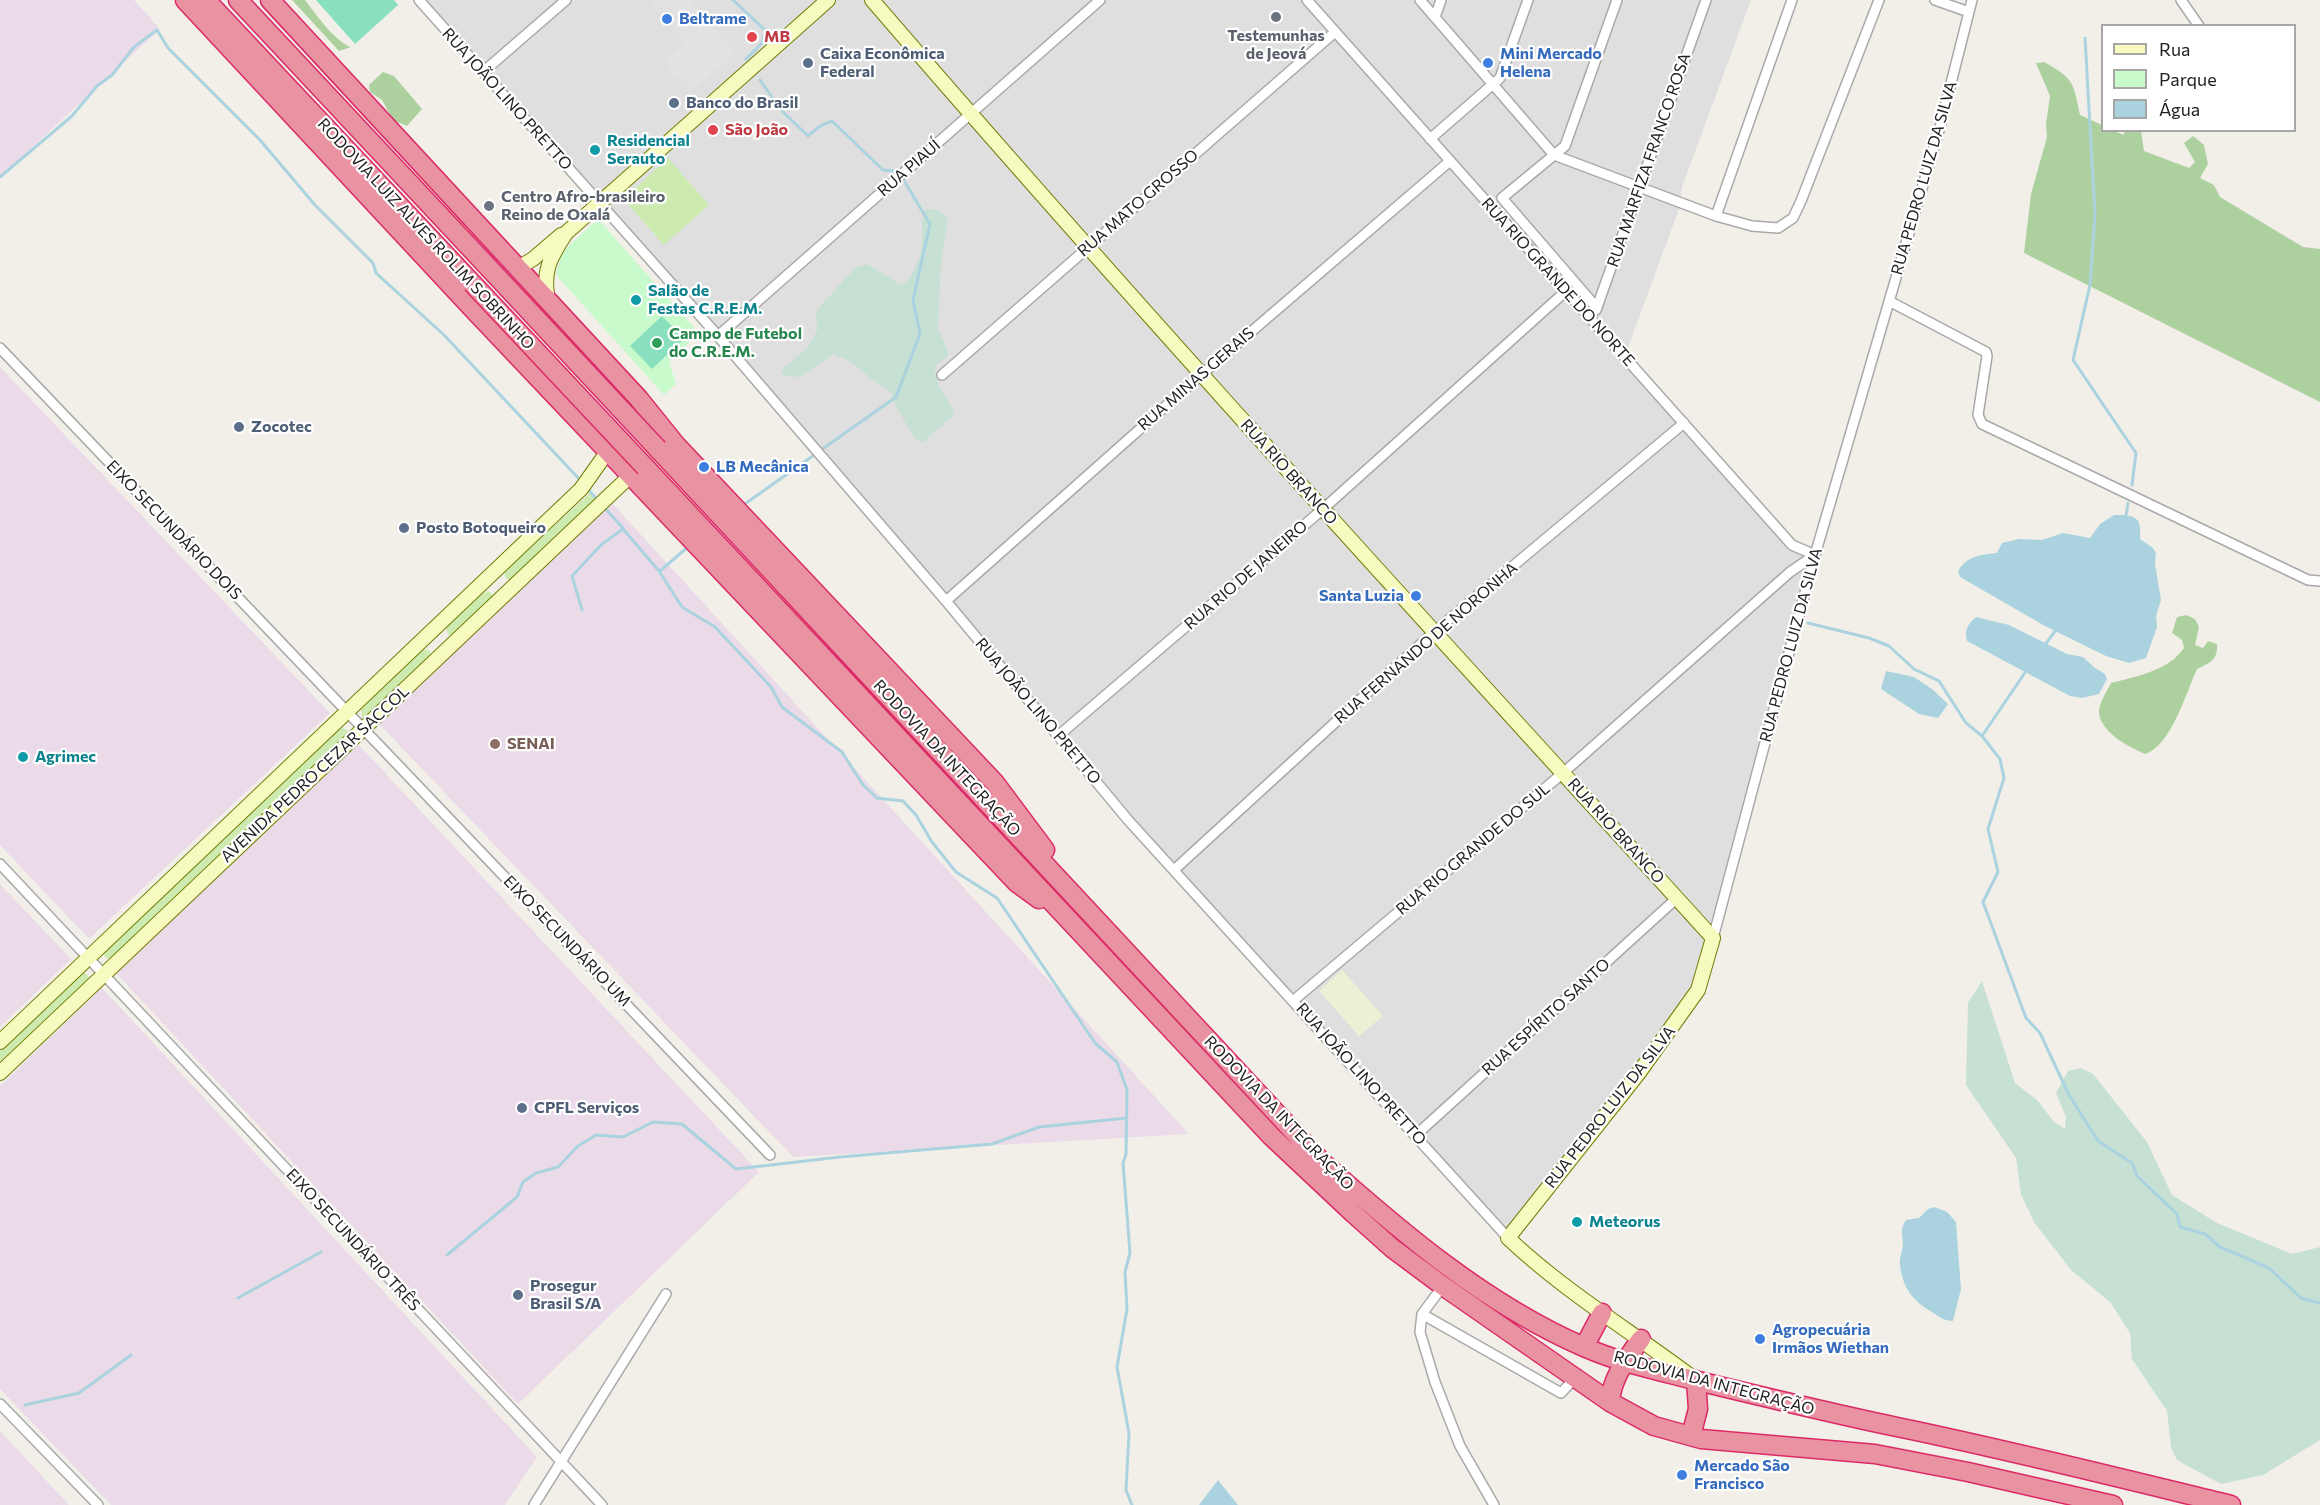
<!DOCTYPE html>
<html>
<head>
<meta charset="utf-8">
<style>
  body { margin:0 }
  #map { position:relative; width:2320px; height:1505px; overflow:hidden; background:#f2efe9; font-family:Commissioner,sans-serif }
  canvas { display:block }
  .legend { position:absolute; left:2101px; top:24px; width:195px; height:108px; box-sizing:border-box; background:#fff; border:2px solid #a7a7a7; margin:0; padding:8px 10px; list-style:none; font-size:18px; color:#222 }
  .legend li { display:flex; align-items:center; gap:12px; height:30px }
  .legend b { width:30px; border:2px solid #a7a7a7 }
</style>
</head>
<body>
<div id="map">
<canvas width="2320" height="1505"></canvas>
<ul class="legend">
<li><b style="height:8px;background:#f7fabf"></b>Rua</li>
<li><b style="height:16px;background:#c8facc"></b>Parque</li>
<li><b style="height:16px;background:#aad3df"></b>Água</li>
</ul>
</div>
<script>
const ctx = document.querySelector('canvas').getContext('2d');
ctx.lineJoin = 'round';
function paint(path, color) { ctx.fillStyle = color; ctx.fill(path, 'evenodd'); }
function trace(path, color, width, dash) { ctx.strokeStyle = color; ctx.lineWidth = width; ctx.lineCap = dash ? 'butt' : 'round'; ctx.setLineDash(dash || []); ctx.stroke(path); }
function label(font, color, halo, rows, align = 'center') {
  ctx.font = font + ' Commissioner,sans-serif'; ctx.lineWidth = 4.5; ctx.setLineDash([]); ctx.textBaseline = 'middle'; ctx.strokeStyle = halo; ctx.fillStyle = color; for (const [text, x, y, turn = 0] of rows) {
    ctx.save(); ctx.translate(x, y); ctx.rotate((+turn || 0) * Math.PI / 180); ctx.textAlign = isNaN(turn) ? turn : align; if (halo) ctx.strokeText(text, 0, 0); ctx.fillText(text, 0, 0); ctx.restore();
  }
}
paint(new Path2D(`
  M 419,0 L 1751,0 L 1682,187 L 1679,209 L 1626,353 L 1792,544 L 1815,555 L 1698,990 L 1508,1238 L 1208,907 L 946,601 Z`), '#e0dfdf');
paint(new Path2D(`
  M 0,0 L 134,0 L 160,29 L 0,177 Z
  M 0,367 L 330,713 L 89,939 L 0,845 Z
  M 612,503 L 1189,1134 L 793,1157 L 379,724 Z
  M 358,744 L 759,1172 L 518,1404 L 114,971 Z
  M 0,884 L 71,959 L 0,1027 Z
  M 102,988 L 537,1457 L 505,1505 L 111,1505 L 0,1389 L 0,1086 Z
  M 0,1431 L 69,1505 L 0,1505 Z`), '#ebdbe8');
paint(new Path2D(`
  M 1342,970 L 1383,1016 L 1359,1036 L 1319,991 Z`), '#eef0d5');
paint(new Path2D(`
  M 668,158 L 709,205 L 664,245 L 623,199 Z
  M 590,493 L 598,500 L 511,581 L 506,578 L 504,572 Z
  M 488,591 L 492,594 L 492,599 L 453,637 L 448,634 L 446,628 L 479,596 Z
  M 423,649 L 430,651 L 430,657 L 369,715 L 362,717 L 361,709 Z
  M 342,728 L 347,730 L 346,737 L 110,959 L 105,957 L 103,951 L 336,732 Z
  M 83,972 L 89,976 L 88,980 L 0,1067 L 0,1051 Z`), '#cdebb0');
paint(new Path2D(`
  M 292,0 L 305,0 C 316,14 334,41 351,47 L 339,51 Z
  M 2044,62 C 2074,79 2073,81 2080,115 L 2102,125 L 2102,130 L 2114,131 L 2124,135 L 2124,131 L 2141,131 L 2144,151 L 2189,168 L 2195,162 L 2184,143 L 2193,136 L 2204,145 L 2208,164 L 2200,178 L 2214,185 L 2220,197 L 2303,247 L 2320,249 L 2320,402 L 2024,253 L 2031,194 L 2047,137 L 2046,124 L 2050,96 L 2036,63 Z
  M 383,72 L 394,76 L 422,109 L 407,126 L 393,120 L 382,100 L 370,92 L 369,85 Z
  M 2186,615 L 2195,619 L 2199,627 L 2195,645 L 2203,648 L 2208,641 L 2217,644 C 2218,660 2210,663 2197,669 C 2186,693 2171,746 2145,754 C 2129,747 2103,734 2099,714 C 2098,704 2107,691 2111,683 C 2137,676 2168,671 2184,648 L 2182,640 L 2172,633 L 2177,617 Z`), '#add19e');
paint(new Path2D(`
  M 926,209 L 938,210 L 948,218 L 941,263 L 938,328 L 948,352 L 946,358 L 935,365 C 934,381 945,398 954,410 L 952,417 L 923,442 L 916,440 L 895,405 L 891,392 L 862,372 L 850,361 L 832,354 C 829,358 805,374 800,376 C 794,378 787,377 781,374 L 784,368 L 809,346 L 818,328 L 815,315 L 817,310 L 855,268 L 867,264 L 899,284 L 906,283 C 913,272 922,257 922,243 C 923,229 920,222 926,209 Z
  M 1982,981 L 2015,1083 L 2037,1100 L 2054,1122 L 2065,1129 L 2066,1117 L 2056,1093 L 2068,1071 L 2081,1068 L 2093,1074 L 2147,1142 L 2172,1195 L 2217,1223 L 2292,1254 L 2320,1247 L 2320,1440 L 2263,1475 L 2221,1484 L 2177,1460 L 2171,1448 L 2167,1411 L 2132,1359 L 2130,1333 L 2110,1302 L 2071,1270 L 2034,1222 L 2021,1194 L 2016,1158 L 1966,1085 L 1968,1003 Z`), '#c6e0d4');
paint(new Path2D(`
  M 598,219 L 699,333 L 669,362 L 676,384 L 664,395 L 556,275 L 562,252 Z`), '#c8facc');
paint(new Path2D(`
  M 316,0 L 394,0 L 398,5 L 355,44 Z
  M 662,316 L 684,339 L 652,369 L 630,346 Z`), '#88e0be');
paint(new Path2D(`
  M 649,0 L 691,0 L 736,53 L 689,93 L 686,88 L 689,84 L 682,76 L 677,79 L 663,62 L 685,42 Z`), '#e2e2e2');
paint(new Path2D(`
  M 2114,515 C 2135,515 2142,516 2140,539 L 2153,548 L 2156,553 L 2155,564 L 2161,600 L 2156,616 L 2157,627 L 2146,658 L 2129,663 L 2106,656 L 2045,626 L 1960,577 L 1958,571 C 1967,556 1980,555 1997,553 L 2002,543 L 2019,539 L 2042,540 L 2063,533 L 2090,538 L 2100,524 Z
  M 1976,617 L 2009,625 L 2067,654 L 2083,657 L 2095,668 L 2105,674 L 2107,679 L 2099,694 L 2082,698 L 2070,696 L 1967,641 C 1964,630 1968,624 1976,617 Z
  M 1886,671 L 1914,677 L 1932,689 L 1948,704 L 1938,718 L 1919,714 L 1881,689 Z
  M 1935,1207 L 1947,1212 L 1956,1222 L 1961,1289 L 1953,1321 C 1945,1321 1939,1317 1932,1312 C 1913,1301 1903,1289 1900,1265 C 1899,1258 1903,1250 1903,1242 C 1902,1233 1900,1229 1906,1220 L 1919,1218 L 1928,1209 Z
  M 1218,1480 L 1238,1505 L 1199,1505 Z`), '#aad3df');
trace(new Path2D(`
  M 733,0 L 766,31 L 762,43 L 746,59
  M 2085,38 L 2095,214 L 2090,285 L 2073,360 L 2136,453 L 2132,485
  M 760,80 L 782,111 L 808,136 L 820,126 L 832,121 L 883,170 L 894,171
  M 0,177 L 72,116 L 97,86 L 112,75 L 134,47 L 157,30 L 168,48 L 260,140 L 315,205 L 373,263 L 376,273 L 444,335 L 581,481
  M 588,489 L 599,502
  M 603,506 L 623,528
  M 742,506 L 896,397 L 920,334 L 913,300 L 930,224 L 903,179
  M 2126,516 L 2128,503
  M 660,571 L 689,546
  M 582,610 L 572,576 L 602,544 L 623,529 L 659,571 L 682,607 L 715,627 L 771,687 L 782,707 L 842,752 L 863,785 L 877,798 L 903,801 L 916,815 L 932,842 L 956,872 L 997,898 L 1095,1043 L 1117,1062 L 1127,1090 L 1126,1154 L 1123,1163 L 1130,1253 L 1125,1272 L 1127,1309 L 1117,1367 L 1129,1433 L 1126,1490 L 1132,1505
  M 1808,623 L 1869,638 L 1889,646 L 1914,669 L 1939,681 L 1966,723 L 1982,736 L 2000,759 L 2004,778 L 1988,829 L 1998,872 L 1983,902 L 2026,1018 L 2040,1033 L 2069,1095 L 2098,1141 L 2132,1163 L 2137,1176 L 2177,1214 L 2180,1227 L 2205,1234 L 2220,1247 L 2269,1268 L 2301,1298 L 2320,1303
  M 2044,646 L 2056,630
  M 1982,736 L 2026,671
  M 447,1255 L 517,1197 L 523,1182 L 536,1173 L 558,1167 L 578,1146 L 596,1135 L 623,1137 L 653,1122 L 682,1124 L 736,1169 L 840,1157 L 992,1144 L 1039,1127 L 1127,1118
  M 238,1298 L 321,1252
  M 25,1405 L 79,1393 L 131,1355`), '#aad3df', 3);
const street = new Path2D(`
  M 419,0 L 711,328 L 946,601 L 1128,820 L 1508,1238
  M 1307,0 L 1792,545 L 1815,555
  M 1420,0 L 1554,155 L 1716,216 L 1752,226 L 1778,228 L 1793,218 L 1801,201 L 1879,0
  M 1935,0 L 1969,12
  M 2181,0 L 2199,26
  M 1435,17 L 1441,0
  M 483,72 L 566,0
  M 1430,139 L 1500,78 L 1528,0
  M 1716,216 L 1792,0
  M 1889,301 L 1986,352 L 1987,356 L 1978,415 L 1982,424 L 2264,559 L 2308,580 L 2320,581
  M 1597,308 L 1502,198 L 1565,146 L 1617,0
  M 1596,310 L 1706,0
  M 718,336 L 1100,0
  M 0,348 L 770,1155
  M 942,375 L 1335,32
  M 946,601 L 1202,374 L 1450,161
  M 1058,736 L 1323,509 L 1566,291
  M 0,864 L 602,1505
  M 1174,870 L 1434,632 L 1684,423
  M 1713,938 L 1815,555 L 1940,127 L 1972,0
  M 1294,1000 L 1563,773 L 1790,572 L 1815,555
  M 1416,1135 L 1677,898
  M 1443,1286 L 1422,1314 L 1420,1332 L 1435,1382 L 1460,1446 L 1494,1505
  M 1422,1314 L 1561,1393 L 1575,1378
  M 0,1404 L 98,1505
  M 534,1505 L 666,1294`);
const secondary = new Path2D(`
  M 872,0 C 1146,318 1430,627 1713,938 L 1698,990 L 1638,1074 L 1508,1238 C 1565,1292 1631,1331 1693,1378
  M 518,268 L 533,259 L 561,235
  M 548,300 C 542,272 550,257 566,233 L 828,0
  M 0,1042 L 581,489 L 608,451
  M 0,1073 L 631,475`);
const highway = new Path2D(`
  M 185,0 L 472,308 L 1017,883 L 1039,899
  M 206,0 L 472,283
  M 238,0 L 489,268
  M 270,0 L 639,399 L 676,445 L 995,783 L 1045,850
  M 658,449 L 1321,1161 C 1401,1232 1485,1304 1584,1347 C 1620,1363 1660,1371 1698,1381 C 1764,1397 1830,1413 1897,1427 C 2009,1450 2120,1478 2231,1505
  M 645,467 L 1271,1136 L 1354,1214 L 1392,1248 L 1443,1286 L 1610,1402 L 1654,1426 L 1701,1439 L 1875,1454 L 1968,1472 L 2113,1505
  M 1584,1347 L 1602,1313
  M 1610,1402 C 1612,1377 1626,1360 1641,1339
  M 1691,1436 L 1698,1409 L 1696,1380`);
trace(street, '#a9a9a9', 12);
trace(secondary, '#707d05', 16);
trace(highway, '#dc2a67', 21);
trace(street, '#fff', 9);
trace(secondary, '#f7fabf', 14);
trace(highway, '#e892a2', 18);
const highwayBridge = new Path2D(`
  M 489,268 L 658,449
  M 472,283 L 645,467`);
trace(highwayBridge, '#dc2a67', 21, []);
trace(highwayBridge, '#e892a2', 18);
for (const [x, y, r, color] of [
  [1276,17,6,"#6b7280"],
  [667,19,6,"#3f7fe0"],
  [752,37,6,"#e0444e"],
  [808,63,6,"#5c6f8a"],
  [1488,63,6,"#3f7fe0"],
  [674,103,6,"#5c6f8a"],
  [713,130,6,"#e0444e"],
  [595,150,6,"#0f9aa8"],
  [489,206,6,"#6b7280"],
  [636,300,6,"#0f9aa8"],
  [657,343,6,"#2e9e5b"],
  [239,427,6,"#5c6f8a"],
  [704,467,6,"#3f7fe0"],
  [404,528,6,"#5c6f8a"],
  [1416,596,6,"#3f7fe0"],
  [495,744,6,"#8d6e63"],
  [23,757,6,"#0f9aa8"],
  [522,1108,6,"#5c6f8a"],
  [1577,1222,6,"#0f9aa8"],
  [518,1295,6,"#5c6f8a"],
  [1760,1339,6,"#3f7fe0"],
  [1682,1475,6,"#3f7fe0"]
]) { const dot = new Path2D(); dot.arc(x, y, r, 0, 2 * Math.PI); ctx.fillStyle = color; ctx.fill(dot); trace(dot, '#fff', 2); }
label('bold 16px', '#366cbe', '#fff', [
  ["Beltrame",679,19],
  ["Mini Mercado",1500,54],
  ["Helena",1500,72],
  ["LB Mecânica",716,467],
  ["Santa Luzia",1404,596,"right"],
  ["Agropecuária",1772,1330],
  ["Irmãos Wiethan",1772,1348],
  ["Mercado São",1694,1466],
  ["Francisco",1694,1484]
], 'left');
label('bold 16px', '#5b616d', '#fff', [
  ["Testemunhas",1276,36],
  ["de Jeová",1276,54],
  ["Centro Afro-brasileiro",501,197,"left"],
  ["Reino de Oxalá",501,215,"left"]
]);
label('bold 16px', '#be3a42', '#fff', [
  ["MB",764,37],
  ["São João",725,130]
], 'left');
label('bold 16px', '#4e5e75', '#fff', [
  ["Caixa Econômica",820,54],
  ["Federal",820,72],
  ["Banco do Brasil",686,103],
  ["Zocotec",251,427],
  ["Posto Botoqueiro",416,528],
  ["CPFL Serviços",534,1108],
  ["Prosegur",530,1286],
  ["Brasil S/A",530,1304]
], 'left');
label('16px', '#222', '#fff', [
  ["RUA JOÃO LINO PRETTO",507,99,48],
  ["RUA MARFIZA FRANCO ROSA",1649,160,-71],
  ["RUA PIAUÍ",909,168,-41],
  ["RUA PEDRO LUIZ DA SILVA",1924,178,-74],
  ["RUA MATO GROSSO",1138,203,-41],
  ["RODOVIA LUIZ ALVES ROLIM SOBRINHO",426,234,47],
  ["RUA RIO GRANDE DO NORTE",1558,282,48],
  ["RUA MINAS GERAIS",1196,379,-41],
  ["RUA RIO BRANCO",1289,472,48],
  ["EIXO SECUNDÁRIO DOIS",174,530,46],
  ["RUA RIO DE JANEIRO",1246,575,-41],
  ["RUA FERNANDO DE NORONHA",1426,643,-41],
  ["RUA PEDRO LUIZ DA SILVA",1791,645,-75],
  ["RUA JOÃO LINO PRETTO",1038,711,50],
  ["RODOVIA DA INTEGRAÇÃO",947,758,47],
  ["AVENIDA PEDRO CEZAR SACCOL",315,774,-43],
  ["RUA RIO BRANCO",1616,831,48],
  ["RUA RIO GRANDE DO SUL",1473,849,-40],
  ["EIXO SECUNDÁRIO UM",567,941,46],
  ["RUA ESPÍRITO SANTO",1546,1017,-42],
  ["RUA JOÃO LINO PRETTO",1361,1074,48],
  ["RUA PEDRO LUIZ DA SILVA",1610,1107,-52],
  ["RODOVIA DA INTEGRAÇÃO",1279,1113,46],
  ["EIXO SECUNDÁRIO TRÊS",353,1240,47],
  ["RODOVIA DA INTEGRAÇÃO",1714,1383,15]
]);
label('bold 16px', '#0d838f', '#fff', [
  ["Residencial",607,141],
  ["Serauto",607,159],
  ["Salão de",648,291],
  ["Festas C.R.E.M.",648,309],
  ["Agrimec",35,757],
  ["Meteorus",1589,1222]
], 'left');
label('bold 16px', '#27864d', '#fff', [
  ["Campo de Futebol",669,334],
  ["do C.R.E.M.",669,352]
], 'left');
label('bold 16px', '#785e54', '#fff', [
  ["SENAI",507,744]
], 'left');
</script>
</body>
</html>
